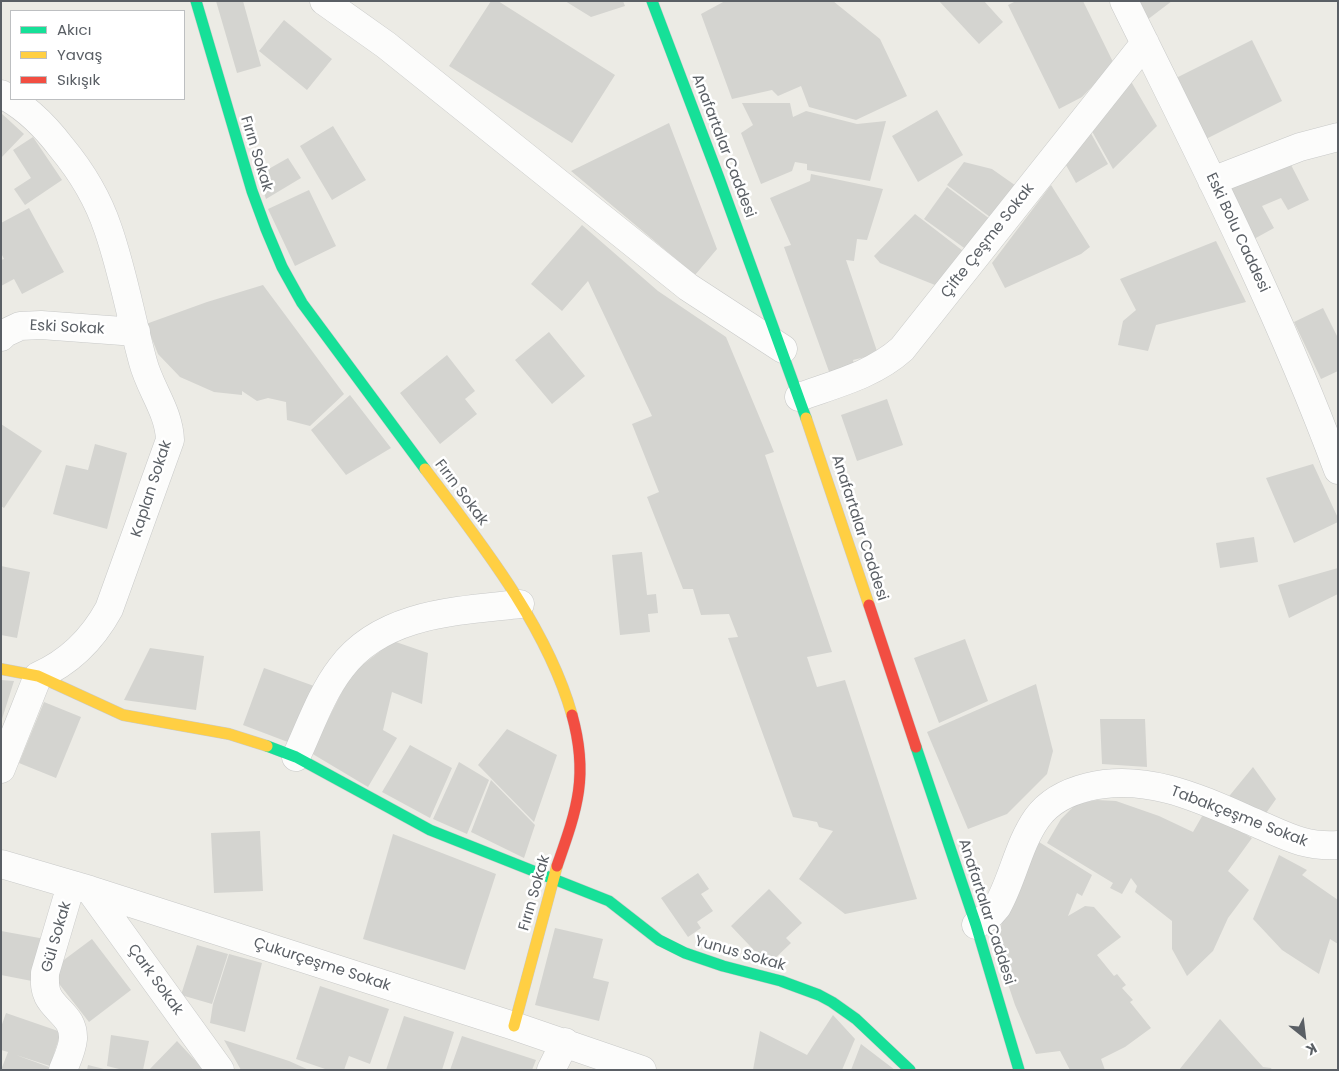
<!DOCTYPE html>
<html>
<head>
<meta charset="utf-8">
<style>
  body { margin:0 }
  #map { position:relative; width:1339px; height:1071px; overflow:hidden; background:#ecebe5; font-family:Poppins,sans-serif }
  canvas { display:block }
  .frame { position:absolute; inset:0; border:2px solid #5a5f65; pointer-events:none }
  .legend { position:absolute; left:10px; top:10px; width:175px; height:90px; box-sizing:border-box; background:#fff; border:1px solid #bdbfc1; margin:0; padding:6px 9px; list-style:none; font-size:15px; color:#5a5f65 }
  .legend li { display:flex; align-items:center; gap:10px; height:25px }
  .legend b { width:25px; border:1px solid #bdbfc1 }
  .north { position:absolute; left:1279px; top:1011px; width:50px; height:50px; -webkit-text-stroke:4px #fff; paint-order:stroke; rotate:151deg; font-size:14px; font-weight:700; line-height:20px; text-align:center; color:#5a5f65 }
  .north::after { content:''; display:block; margin:auto; width:18px; height:22px; background:#5a5f65; clip-path:polygon(50% 0,100% 100%,50% 72%,0 100%) }
</style>
</head>
<body>
<div id="map">
<canvas width="1339" height="1071"></canvas>
<div class="frame"></div>
<ul class="legend">
<li><b style="height:6px;background:#16e098"></b>Akıcı</li>
<li><b style="height:6px;background:#ffcf43"></b>Yavaş</li>
<li><b style="height:6px;background:#f24e42"></b>Sıkışık</li>
</ul>
<div class="north">K</div>
</div>
<script>
const ctx = document.querySelector('canvas').getContext('2d');
ctx.lineJoin = 'round';
function paint(path, color) { ctx.fillStyle = color; ctx.fill(path, 'evenodd'); }
function trace(path, color, width, dash) { ctx.strokeStyle = color; ctx.lineWidth = width; ctx.lineCap = dash ? 'butt' : 'round'; ctx.setLineDash(dash || []); ctx.stroke(path); }
function label(font, color, halo, rows, align = 'center') {
  ctx.font = font + ' Poppins,sans-serif'; ctx.lineWidth = 5; ctx.setLineDash([]); ctx.textBaseline = 'middle'; ctx.strokeStyle = halo; ctx.fillStyle = color; for (const [text, x, y, turn = 0] of rows) {
    ctx.save(); ctx.translate(x, y); ctx.rotate((+turn || 0) * Math.PI / 180); ctx.textAlign = isNaN(turn) ? turn : align; if (halo) ctx.strokeText(text, 0, 0); ctx.fillText(text, 0, 0); ctx.restore();
  }
}
paint(new Path2D(`
  M 216,1 L 243,1 L 261,66 L 237,73 Z
  M 491,1 L 498,1 L 615,75 L 572,143 L 449,66 Z
  M 565,1 L 623,1 L 625,6 L 591,17 Z
  M 725,1 L 833,1 L 880,39 L 907,96 L 856,120 L 809,107 L 801,86 L 778,96 L 772,90 L 732,99 L 701,14 Z
  M 939,1 L 984,1 L 1003,22 L 979,44 Z
  M 1016,1 L 1083,1 L 1114,64 L 1082,97 L 1059,109 L 1008,5 Z
  M 1138,1 L 1172,1 L 1147,20 Z
  M 284,20 L 332,59 L 307,90 L 259,51 Z
  M 1252,40 L 1282,101 L 1202,141 L 1172,80 Z
  M 1129,78 L 1157,126 L 1113,169 L 1089,126 Z
  M 742,103 L 790,103 L 793,117 L 806,111 L 857,124 L 886,121 L 870,181 L 807,170 L 807,164 L 795,162 L 792,171 L 761,184 L 741,133 L 753,125 Z
  M 937,110 L 963,155 L 918,182 L 892,136 Z
  M 1,113 L 24,134 L 1,158 Z
  M 669,123 L 717,249 L 695,275 L 571,171 Z
  M 333,126 L 366,180 L 332,200 L 300,146 Z
  M 1088,128 L 1108,164 L 1076,183 L 1062,158 Z
  M 33,137 L 62,180 L 25,205 L 14,189 L 31,178 L 13,150 Z
  M 288,158 L 301,178 L 266,199 L 258,175 Z
  M 1289,161 L 1309,200 L 1288,210 L 1281,198 L 1262,206 L 1274,228 L 1254,239 L 1226,187 Z
  M 964,162 L 992,169 L 1019,188 L 994,220 L 947,185 Z
  M 811,174 L 883,189 L 867,240 L 857,239 L 854,261 L 846,260 L 878,354 L 853,360 L 855,367 L 831,377 L 784,247 L 791,245 L 770,198 L 810,181 Z
  M 1051,185 L 1090,247 L 1081,254 L 1005,288 L 992,263 Z
  M 947,187 L 990,219 L 967,250 L 924,219 Z
  M 309,190 L 336,246 L 295,266 L 268,209 Z
  M 29,208 L 64,272 L 22,294 L 14,279 L 1,286 L 1,260 L 4,259 L 1,253 L 1,223 Z
  M 915,214 L 967,254 L 935,285 L 880,263 L 874,256 Z
  M 582,225 L 658,291 L 726,337 L 774,452 L 765,455 L 832,652 L 807,657 L 817,687 L 845,680 L 917,899 L 845,914 L 799,879 L 833,831 L 819,827 L 817,822 L 793,817 L 728,638 L 738,637 L 729,614 L 701,615 L 693,589 L 683,589 L 647,497 L 659,492 L 632,424 L 652,416 L 588,281 L 562,311 L 531,284 Z
  M 1216,241 L 1246,302 L 1156,325 L 1148,351 L 1118,345 L 1123,321 L 1136,310 L 1120,279 Z
  M 263,285 L 344,394 L 310,426 L 287,420 L 286,402 L 268,398 L 257,401 L 242,391 L 242,395 L 214,392 L 180,377 L 158,354 L 146,324 L 207,302 Z
  M 1323,308 L 1338,338 L 1338,371 L 1321,379 L 1294,322 Z
  M 549,332 L 585,376 L 552,404 L 515,360 Z
  M 447,355 L 475,391 L 465,399 L 477,414 L 440,444 L 400,393 Z
  M 350,395 L 391,448 L 346,475 L 311,430 Z
  M 887,399 L 903,445 L 857,461 L 841,415 Z
  M 1,424 L 42,451 L 4,508 L 1,506 Z
  M 95,444 L 127,453 L 107,529 L 53,514 L 66,465 L 88,470 Z
  M 1313,464 L 1338,518 L 1338,522 L 1294,543 L 1266,478 Z
  M 1254,537 L 1258,562 L 1220,568 L 1216,543 Z
  M 642,552 L 647,595 L 656,594 L 658,613 L 648,614 L 650,632 L 620,635 L 612,555 Z
  M 1,566 L 30,572 L 17,638 L 1,635 Z
  M 1338,568 L 1338,594 L 1289,618 L 1278,585 Z
  M 965,639 L 988,701 L 939,723 L 914,658 Z
  M 393,641 L 428,653 L 422,704 L 392,692 L 383,730 L 397,738 L 368,787 L 311,753 L 351,674 Z
  M 150,648 L 204,656 L 196,710 L 124,700 Z
  M 264,668 L 314,686 L 293,744 L 243,725 Z
  M 1,680 L 14,681 L 2,719 L 1,719 Z
  M 1036,684 L 1053,751 L 1047,774 L 1007,814 L 968,829 L 927,732 Z
  M 44,702 L 81,717 L 56,778 L 19,763 Z
  M 1100,719 L 1145,719 L 1147,767 L 1102,764 Z
  M 507,729 L 557,755 L 534,822 L 478,765 Z
  M 410,745 L 452,768 L 430,818 L 382,792 Z
  M 459,762 L 489,780 L 467,834 L 433,819 Z
  M 1253,767 L 1276,799 L 1264,816 L 1226,800 Z
  M 491,780 L 535,825 L 524,858 L 471,832 Z
  M 1097,800 L 1116,801 L 1159,816 L 1193,832 L 1205,811 L 1252,838 L 1228,871 L 1249,890 L 1228,918 L 1213,951 L 1187,976 L 1172,949 L 1172,921 L 1135,892 L 1137,886 L 1131,878 L 1122,894 L 1110,888 L 1113,883 L 1047,843 L 1061,819 L 1076,804 Z
  M 260,831 L 263,891 L 214,893 L 211,833 Z
  M 393,834 L 496,874 L 465,970 L 363,939 Z
  M 1039,842 L 1092,875 L 1082,896 L 1077,893 L 1068,916 L 1085,906 L 1094,907 L 1121,937 L 1097,955 L 1114,976 L 1117,974 L 1126,985 L 1122,988 L 1133,1000 L 1130,1002 L 1151,1028 L 1125,1047 L 1101,1059 L 1105,1070 L 1070,1070 L 1060,1051 L 1036,1054 L 1015,1005 L 995,945 L 1006,910 Z
  M 1279,855 L 1307,870 L 1302,875 L 1338,900 L 1338,944 L 1330,939 L 1319,974 L 1282,950 L 1253,919 Z
  M 698,873 L 709,889 L 701,894 L 713,911 L 697,922 L 701,928 L 688,937 L 661,898 Z
  M 769,889 L 802,923 L 786,938 L 791,943 L 768,965 L 731,926 Z
  M 555,928 L 603,939 L 593,978 L 609,982 L 599,1021 L 535,1005 Z
  M 1,931 L 45,939 L 37,982 L 1,975 Z
  M 92,939 L 131,990 L 89,1022 L 49,971 Z
  M 197,945 L 228,954 L 212,1004 L 181,995 Z
  M 229,954 L 262,963 L 245,1032 L 210,1023 L 213,1004 Z
  M 320,986 L 389,1009 L 370,1064 L 349,1056 L 344,1070 L 328,1070 L 296,1059 Z
  M 6,1013 L 61,1032 L 50,1066 L 16,1055 L 49,1067 L 48,1070 L 1,1070 L 8,1052 L 1,1050 L 1,1027 Z
  M 833,1015 L 855,1039 L 842,1070 L 753,1070 L 760,1031 L 807,1055 Z
  M 404,1016 L 454,1032 L 442,1070 L 386,1070 Z
  M 1220,1019 L 1263,1067 L 1271,1068 L 1272,1070 L 1179,1070 Z
  M 111,1035 L 149,1041 L 143,1070 L 123,1070 L 107,1066 Z
  M 462,1036 L 536,1060 L 532,1070 L 450,1070 Z
  M 224,1040 L 289,1061 L 309,1070 L 241,1070 Z
  M 177,1041 L 204,1070 L 149,1070 Z
  M 861,1044 L 895,1070 L 851,1070 Z
  M 88,1065 L 104,1069 L 104,1070 L 87,1070 Z`), '#d4d4d0');
const street = new Path2D(`
  M 324,1 L 386,45 L 688,287 L 783,349
  M 1124,1 C 1200,155 1278,308 1338,470
  M 1,94 C 25,106 45,126 61,147 C 81,171 98,199 108,229 C 123,272 131,318 143,362 C 150,389 169,411 170,440 L 109,609 C 92,640 70,662 38,676 L 1,769
  M 1212,181 L 1300,147 L 1338,137
  M 1,337 L 5,333 L 20,326 L 41,325 L 136,332
  M 799,397 C 835,384 873,375 902,349 L 1145,43
  M 296,757 C 310,727 321,694 341,668 C 382,613 457,611 520,604
  M 1,864 L 90,890 L 514,1026 L 642,1070
  M 90,890 L 220,1070
  M 976,925 L 991,914 L 997,907 C 1013,879 1018,845 1037,818 C 1050,800 1068,792 1088,787 C 1148,772 1205,801 1258,824 C 1288,837 1305,847 1338,845
  M 63,1070 C 67,1060 72,1050 73,1039 C 74,1017 56,1012 48,996 C 44,988 45,981 45,973 L 71,885
  M 551,1070 L 565,1042`);
const fast = new Path2D(`
  M 196,1 L 252,191 L 266,229 L 282,267 L 302,303 L 425,469
  M 652,1 L 719,178 L 806,418
  M 267,746 L 296,757 L 430,830 L 609,901 L 659,940 L 685,953 L 723,966 L 781,981 L 819,995 L 832,1002 L 856,1019 L 910,1070
  M 916,747 L 976,925 L 1019,1070`);
const slow = new Path2D(`
  M 806,418 L 869,605
  M 425,469 C 480,542 547,626 572,715
  M 1,669 L 38,676 L 123,715 L 229,734 L 267,746
  M 514,1026 L 557,866`);
const jam = new Path2D(`
  M 869,605 L 916,747
  M 557,866 C 577,809 589,776 572,715`);
trace(street, '#c8c9c8', 29);
trace(fast, '#c9cac9', 12);
trace(slow, '#c9cac9', 12);
trace(jam, '#c9cac9', 12);
trace(street, '#fcfcfb', 28);
trace(fast, '#16e098', 11);
trace(slow, '#ffcf43', 11);
trace(jam, '#f24e42', 11);
label('15px', '#5a5f65', '#fff', [
  ["Anafartalar Caddesi",723,146,69],
  ["Fırın Sokak",256,154,73],
  ["Eski Bolu Caddesi",1237,233,65],
  ["Çifte Çeşme Sokak",988,241,-52],
  ["Eski Sokak",67,328,3],
  ["Kaplan Sokak",152,489,-72],
  ["Fırın Sokak",461,493,53],
  ["Anafartalar Caddesi",859,528,72],
  ["Tabakçeşme Sokak",1239,817,21],
  ["Fırın Sokak",535,893,-74],
  ["Anafartalar Caddesi",986,912,72],
  ["Gül Sokak",57,937,-74],
  ["Yunus Sokak",740,954,16],
  ["Çukurçeşme Sokak",322,965,18],
  ["Çark Sokak",155,980,54]
]);
</script>
</body>
</html>
